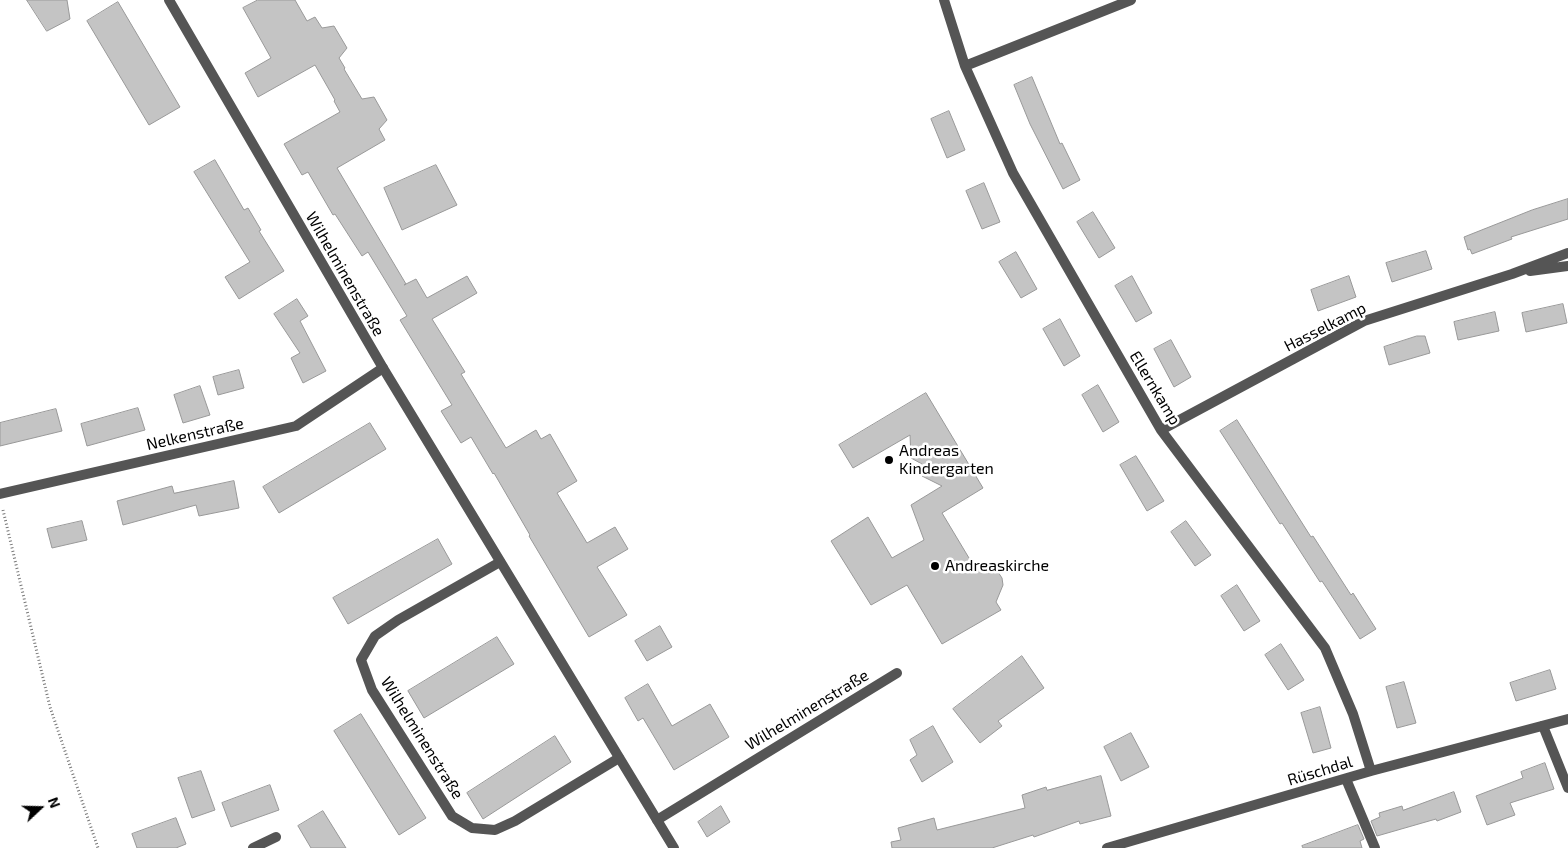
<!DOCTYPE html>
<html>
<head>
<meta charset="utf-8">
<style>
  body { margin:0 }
  #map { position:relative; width:1568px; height:848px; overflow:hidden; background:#fff; font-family:"Exo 2",sans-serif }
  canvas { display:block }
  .north { position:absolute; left:15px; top:783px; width:50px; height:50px; -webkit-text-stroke:4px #fff; paint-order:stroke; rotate:69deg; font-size:14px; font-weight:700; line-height:20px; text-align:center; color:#000 }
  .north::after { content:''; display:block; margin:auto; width:18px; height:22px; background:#000; clip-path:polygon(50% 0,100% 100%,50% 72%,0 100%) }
</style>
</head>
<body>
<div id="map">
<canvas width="1568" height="848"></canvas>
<div class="north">N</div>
</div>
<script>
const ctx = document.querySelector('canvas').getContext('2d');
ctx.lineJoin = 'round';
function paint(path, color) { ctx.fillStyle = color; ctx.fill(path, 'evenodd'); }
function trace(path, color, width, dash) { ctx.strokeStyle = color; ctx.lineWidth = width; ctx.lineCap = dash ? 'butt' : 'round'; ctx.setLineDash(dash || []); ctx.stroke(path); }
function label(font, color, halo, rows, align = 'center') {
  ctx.font = font + ' "Exo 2",sans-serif'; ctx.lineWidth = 5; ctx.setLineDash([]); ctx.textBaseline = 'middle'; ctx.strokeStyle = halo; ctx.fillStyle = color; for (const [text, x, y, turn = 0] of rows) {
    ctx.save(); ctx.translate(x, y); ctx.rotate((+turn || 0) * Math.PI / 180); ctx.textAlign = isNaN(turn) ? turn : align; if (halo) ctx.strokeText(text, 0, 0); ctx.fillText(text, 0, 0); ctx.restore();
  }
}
const building = new Path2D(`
  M 27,0 L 67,0 L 70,19 L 47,31 Z
  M 258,0 L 295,0 L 307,21 L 315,17 L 322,28 L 334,26 L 347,48 L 339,58 L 345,68 L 344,69 L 362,99 L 374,97 L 387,120 L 379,129 L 385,140 L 337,168 L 406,284 L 404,285 L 416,279 L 427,298 L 467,276 L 477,293 L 432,319 L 465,372 L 461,374 L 506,448 L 536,430 L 541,439 L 550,434 L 577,481 L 557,493 L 587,543 L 615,527 L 628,549 L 597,567 L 627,615 L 589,637 L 529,536 L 530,535 L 494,473 L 493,474 L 471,437 L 461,443 L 441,411 L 452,405 L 400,320 L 407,316 L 368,252 L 362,256 L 335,214 L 333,215 L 308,172 L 302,175 L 284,144 L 340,112 L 334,101 L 335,100 L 315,65 L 258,97 L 245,73 L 271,58 L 243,8 Z
  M 118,2 L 180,107 L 149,125 L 87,21 Z
  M 1032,77 L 1060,144 L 1062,143 L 1080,180 L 1063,189 L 1030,124 L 1014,85 Z
  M 949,111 L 965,150 L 947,158 L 931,119 Z
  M 215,160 L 244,210 L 248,208 L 261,230 L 259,231 L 284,271 L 239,299 L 225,277 L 250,262 L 194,172 Z
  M 436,165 L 457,205 L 402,230 L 384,188 Z
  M 984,183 L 1000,222 L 982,229 L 966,191 Z
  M 1568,199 L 1568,219 L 1511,237 L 1512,239 L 1472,254 L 1470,249 L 1468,250 L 1464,237 L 1532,210 Z
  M 1093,212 L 1115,248 L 1099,258 L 1077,222 Z
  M 1426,251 L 1432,269 L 1392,282 L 1386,263 Z
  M 1016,252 L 1037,289 L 1021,298 L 999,262 Z
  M 1132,276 L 1152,313 L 1136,322 L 1115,286 Z
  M 1349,276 L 1356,297 L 1318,311 L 1311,290 Z
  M 297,299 L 308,316 L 300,321 L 326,371 L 303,383 L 291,358 L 300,353 L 274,314 Z
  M 1563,304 L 1567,323 L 1526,332 L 1522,313 Z
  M 1495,312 L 1499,331 L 1458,340 L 1454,322 Z
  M 1060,319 L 1080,356 L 1064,366 L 1043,329 Z
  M 1417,336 L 1425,336 L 1430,353 L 1389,365 L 1384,347 Z
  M 1171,340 L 1191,377 L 1174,387 L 1154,349 Z
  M 239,370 L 244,388 L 218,395 L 213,377 Z
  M 1098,385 L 1119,422 L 1103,432 L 1082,395 Z
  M 200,386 L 210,415 L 183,423 L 174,395 Z
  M 926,393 L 983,488 L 942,513 L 975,568 L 998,572 L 1002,578 L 1003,585 L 996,602 L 1001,610 L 942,644 L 907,585 L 871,605 L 831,541 L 868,517 L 892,558 L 924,540 L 911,505 L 942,486 L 922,476 L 922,464 L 911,458 L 910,435 L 853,468 L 839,445 Z
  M 138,408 L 145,430 L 87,446 L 81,424 Z
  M 56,409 L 62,431 L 0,446 L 0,423 Z
  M 1237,420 L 1311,537 L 1313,536 L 1351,595 L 1353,593 L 1376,629 L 1360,639 L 1322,581 L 1320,582 L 1282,523 L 1280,524 L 1220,431 Z
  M 370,423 L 386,449 L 279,513 L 263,487 Z
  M 1136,456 L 1164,501 L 1147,511 L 1120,465 Z
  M 234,481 L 239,508 L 199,516 L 196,505 L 123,525 L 117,501 L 172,486 L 174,493 Z
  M 82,521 L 87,540 L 52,548 L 47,529 Z
  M 1186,521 L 1211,555 L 1195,566 L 1171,532 Z
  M 438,539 L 452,564 L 348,624 L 333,598 Z
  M 1237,585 L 1260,621 L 1244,631 L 1221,596 Z
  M 660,626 L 672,647 L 647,661 L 635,641 Z
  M 497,637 L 514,664 L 424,718 L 408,691 Z
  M 1281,644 L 1304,680 L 1288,690 L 1265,655 Z
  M 1022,656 L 1044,688 L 998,721 L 1002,726 L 980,743 L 953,709 Z
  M 1550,670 L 1556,689 L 1516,701 L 1510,683 Z
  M 1404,682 L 1416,723 L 1397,728 L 1386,687 Z
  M 648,684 L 672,726 L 710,704 L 729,737 L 674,770 L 643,718 L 638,721 L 625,698 Z
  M 1320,707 L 1331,748 L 1313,753 L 1301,713 Z
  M 361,714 L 426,818 L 399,835 L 334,731 Z
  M 933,726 L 953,762 L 922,782 L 910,760 L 917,755 L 910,740 Z
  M 1131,733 L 1149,767 L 1121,781 L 1104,747 Z
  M 555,736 L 571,762 L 483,819 L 467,793 Z
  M 1545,763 L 1554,789 L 1510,803 L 1515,815 L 1487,825 L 1476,796 L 1523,778 L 1521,772 Z
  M 201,771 L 215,810 L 192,818 L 178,778 Z
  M 1101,776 L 1111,816 L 1080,824 L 1079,821 L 1034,837 L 1033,835 L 992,848 L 892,848 L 891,842 L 901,840 L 898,828 L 934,818 L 937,830 L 1025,808 L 1022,795 L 1046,787 L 1047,790 Z
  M 270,785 L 279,810 L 231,827 L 222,803 Z
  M 1454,792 L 1461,812 L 1437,821 L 1436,819 L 1377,836 L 1371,821 L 1380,817 L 1379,813 L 1402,806 L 1403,810 Z
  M 721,806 L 730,822 L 707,837 L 698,822 Z
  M 323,811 L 346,848 L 311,848 L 298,826 Z
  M 176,818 L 186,844 L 176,848 L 137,848 L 132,834 Z
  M 1358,825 L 1364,839 L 1360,841 L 1362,848 L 1303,848 L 1302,846 Z`);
paint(building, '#c4c4c4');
trace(building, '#999', 1);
trace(new Path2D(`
  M 3,510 L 50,707 L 98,848`), '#777', 3, [1, 2.5]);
trace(new Path2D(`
  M 1543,726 L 1568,788
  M 1346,779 L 1375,848
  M 657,820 L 897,673`), '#555', 10);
trace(new Path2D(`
  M 944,0 L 965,66 L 1013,173 L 1161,430 L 1325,648 L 1353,714 L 1371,771
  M 965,66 L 1131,0
  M 1530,271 L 1568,266
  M 1161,430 L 1364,321 L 1512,274 L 1568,253
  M 0,494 L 296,426 L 383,368
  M 500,562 L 398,620 L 375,636 L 361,660 L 372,690 L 452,816 L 472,828 L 495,830 L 515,821 L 619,758
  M 253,848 L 276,837
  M 1107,848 L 1371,771 L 1568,719`), '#555', 10);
trace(new Path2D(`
  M 169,0 L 383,368 L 674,848`), '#555', 10);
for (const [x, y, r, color] of [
  [889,460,5,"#000"],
  [935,566,5,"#000"]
]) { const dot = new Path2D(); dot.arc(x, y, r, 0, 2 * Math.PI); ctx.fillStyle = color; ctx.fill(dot); trace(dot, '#fff', 2); }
label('16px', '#000', '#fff', [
  ["Wilhelminenstraße",345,274,60],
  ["Hasselkamp",1325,327,-27],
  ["Ellernkamp",1155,388,59],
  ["Nelkenstraße",195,434,-13],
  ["Wilhelminenstraße",807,710,-31],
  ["Wilhelminenstraße",422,738,58],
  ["Rüschdal",1320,771,-17]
]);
label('16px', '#000', '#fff', [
  ["Andreas",899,451],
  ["Kindergarten",899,469],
  ["Andreaskirche",945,566]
], 'left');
</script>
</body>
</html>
